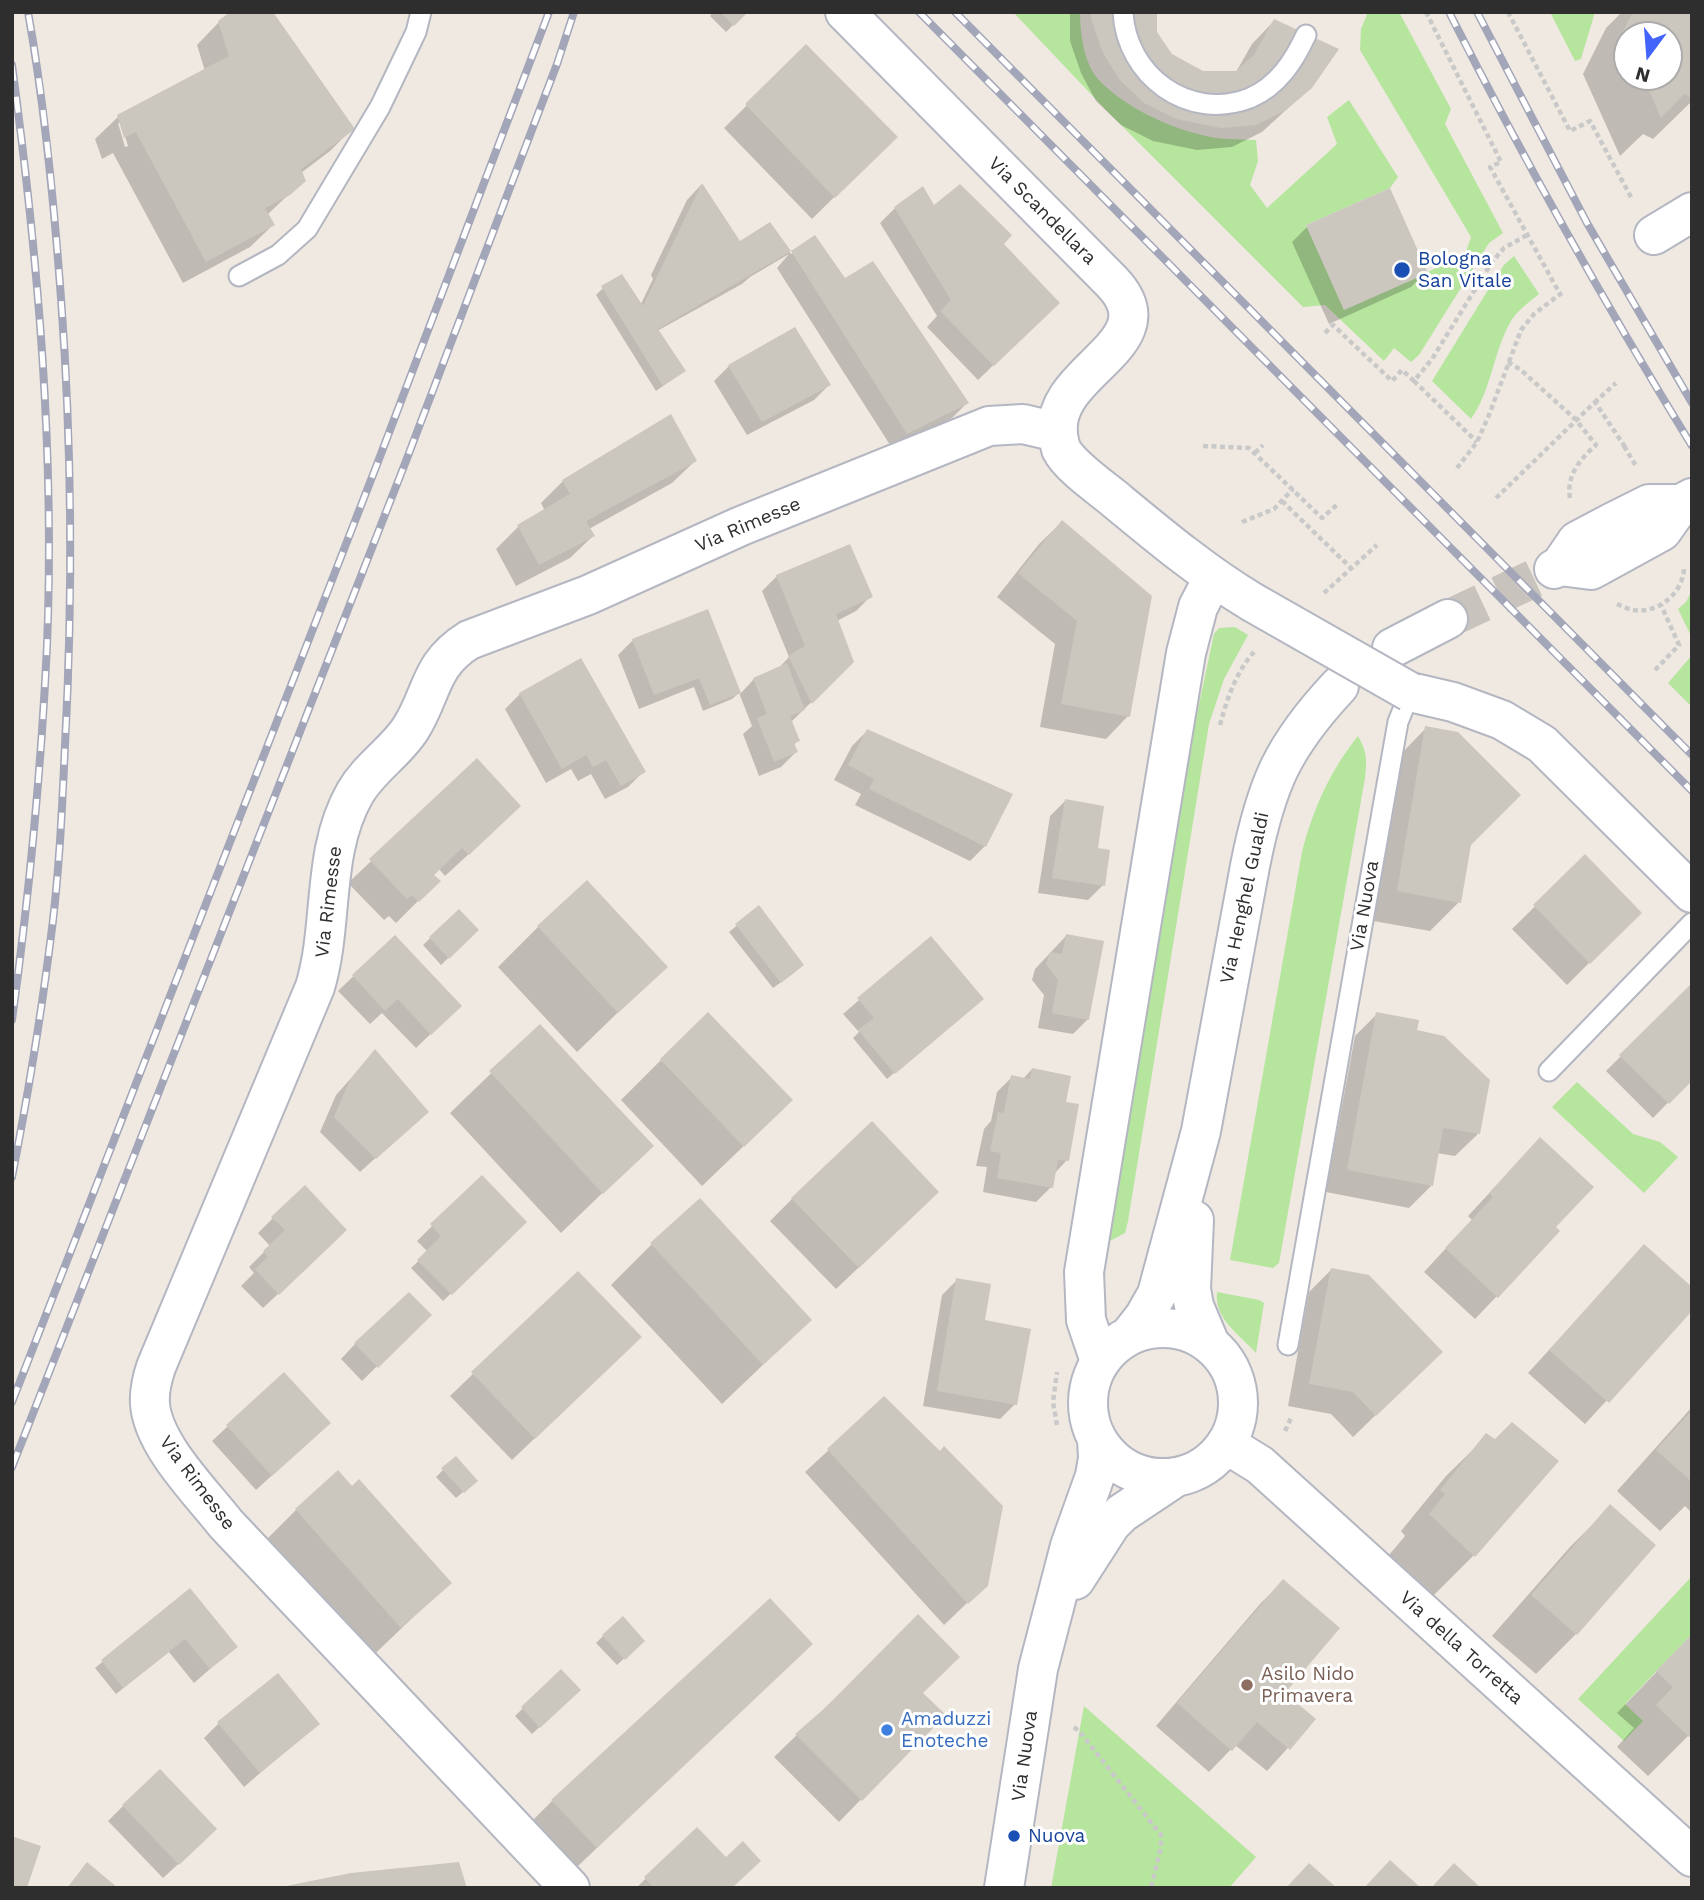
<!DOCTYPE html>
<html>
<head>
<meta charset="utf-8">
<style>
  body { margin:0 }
  #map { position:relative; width:1704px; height:1900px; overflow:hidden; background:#efe9e1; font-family:"Work Sans",sans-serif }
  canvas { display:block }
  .frame { position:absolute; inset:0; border:14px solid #2e2e2e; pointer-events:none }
  .north { position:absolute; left:1613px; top:21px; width:70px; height:70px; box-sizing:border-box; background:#fff; border:2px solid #ababab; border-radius:50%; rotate:196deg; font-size:19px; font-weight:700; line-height:28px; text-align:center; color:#2e2e2e }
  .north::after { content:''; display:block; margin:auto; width:24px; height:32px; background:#4264fb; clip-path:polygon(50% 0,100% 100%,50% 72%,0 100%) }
</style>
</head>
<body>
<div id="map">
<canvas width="1704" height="1900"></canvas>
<div class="frame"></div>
<div class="north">N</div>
</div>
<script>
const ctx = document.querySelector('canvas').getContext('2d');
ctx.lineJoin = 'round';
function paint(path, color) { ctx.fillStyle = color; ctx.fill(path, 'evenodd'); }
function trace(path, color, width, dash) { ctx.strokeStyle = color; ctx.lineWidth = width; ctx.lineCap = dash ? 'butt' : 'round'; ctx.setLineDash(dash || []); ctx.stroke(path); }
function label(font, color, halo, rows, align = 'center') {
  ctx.font = font + ' "Work Sans",sans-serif'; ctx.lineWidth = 6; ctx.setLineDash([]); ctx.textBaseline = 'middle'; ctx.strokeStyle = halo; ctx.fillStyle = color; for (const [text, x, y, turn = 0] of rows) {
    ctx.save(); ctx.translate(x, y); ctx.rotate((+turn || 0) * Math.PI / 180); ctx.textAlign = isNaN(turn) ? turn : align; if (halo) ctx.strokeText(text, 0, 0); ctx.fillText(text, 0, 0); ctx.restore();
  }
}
paint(new Path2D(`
  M 1013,12 L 1080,12 C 1080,33 1084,63 1098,79 C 1124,107 1166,126 1202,135 C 1219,140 1239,139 1256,140 L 1258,161 L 1250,185 L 1267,208 L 1337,144 L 1327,117 L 1349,100 L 1398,177 L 1390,188 L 1306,225 L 1344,310 L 1465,255 L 1471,237 L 1360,50 L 1361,29 L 1368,12 L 1399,12 L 1451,109 L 1445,124 L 1503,233 L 1489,243 L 1419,355 L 1411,362 L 1394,348 L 1384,361 L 1325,305 L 1303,307 L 1106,110 Z
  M 1550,12 L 1595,12 L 1581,59 L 1575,61 Z
  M 1514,256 L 1539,294 C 1529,302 1518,310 1511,321 C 1493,352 1492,389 1471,419 L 1432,381 L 1496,277 L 1504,265 Z
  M 1692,590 L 1692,638 L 1678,609 L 1686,602 Z
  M 1235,627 L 1248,635 L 1224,679 L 1209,724 L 1128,1221 L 1125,1233 L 1110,1241 L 1108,1238 L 1186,765 L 1214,634 L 1219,628 Z
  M 1692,655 L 1692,707 L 1668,683 Z
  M 1358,736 C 1367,751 1367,761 1365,778 L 1279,1263 L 1273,1268 L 1230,1260 L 1302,852 C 1313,809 1330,771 1358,736 Z
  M 1577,1082 L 1633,1134 L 1660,1142 L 1678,1157 L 1644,1193 L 1552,1107 Z
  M 1217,1292 L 1259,1300 L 1264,1303 L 1256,1353 C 1239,1334 1214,1319 1217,1292 Z
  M 1692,1576 L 1692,1634 L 1625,1704 L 1643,1721 L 1624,1741 L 1578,1699 Z
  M 1084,1706 L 1256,1857 L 1229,1888 L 1051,1888 Z`), '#b6e59e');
paint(new Path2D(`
  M 713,12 L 746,12 L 726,32 L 710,16 Z
  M 1070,12 L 1156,12 L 1155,33 L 1171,56 L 1203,73 L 1236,72 L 1252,44 L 1274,21 L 1311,87 L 1262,132 L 1232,147 L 1197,150 L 1153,141 L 1121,125 L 1096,101 L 1081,73 L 1070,41 Z
  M 1622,12 L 1692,12 L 1692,101 L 1653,139 L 1643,134 L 1620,156 L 1583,74 L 1606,28 ZM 1627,35 L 1669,35 L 1669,77 L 1627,77 Z
  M 219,22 L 353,128 L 330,151 L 301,173 L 304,180 L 267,215 L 273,225 L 250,247 L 183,283 L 113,153 L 102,159 L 95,139 L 118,117 L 205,71 L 197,45 ZM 118,123 L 121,123 L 128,146 L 125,147 Z
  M 806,47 L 895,137 L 812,219 L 724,128 Z
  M 701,185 L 739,243 L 769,225 L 791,254 L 815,238 L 844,281 L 967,403 L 952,418 L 892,448 L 777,268 L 789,254 L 750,277 L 742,284 L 657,331 L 684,371 L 656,391 L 596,295 L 603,288 L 640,306 L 653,279 L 651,275 L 687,200 Z
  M 895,208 L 933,208 L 1002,244 L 1043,317 L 978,380 L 927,327 L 937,316 L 880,223 Z
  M 1307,227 L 1426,272 L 1411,287 L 1329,324 L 1292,242 Z
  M 795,329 L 829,385 L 814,400 L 747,435 L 714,381 L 729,366 Z
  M 695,461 L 672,483 L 589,529 L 593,536 L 570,558 L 516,586 L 496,549 L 518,527 L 545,511 L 541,503 L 563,481 Z
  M 1062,522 L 1128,716 L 1106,739 L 1040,727 L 1055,644 L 997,597 L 1039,544 Z
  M 777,576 L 871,596 L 856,611 L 837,621 L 852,662 L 791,722 L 798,741 L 793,745 L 796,752 L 781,767 L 759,776 L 743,734 L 752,726 L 739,693 L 732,699 L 703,711 L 694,687 L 639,709 L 618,655 L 633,640 L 707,611 L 740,694 L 754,679 L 777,670 L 789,657 L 762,591 Z
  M 520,694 L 643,772 L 628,787 L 605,799 L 591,774 L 578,781 L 571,769 L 546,783 L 505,709 Z
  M 1426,728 L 1469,844 L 1459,902 L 1430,931 L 1368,920 L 1397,758 Z
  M 867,731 L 985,846 L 970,861 L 855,805 L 861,794 L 834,780 L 852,746 Z
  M 477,761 L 497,828 L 445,876 L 439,869 L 432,875 L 438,881 L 396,923 L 389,916 L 384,920 L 348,883 Z
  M 1065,801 L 1096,849 L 1103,885 L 1088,900 L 1038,893 L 1050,816 Z
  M 1585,857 L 1639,913 L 1567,985 L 1512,929 Z
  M 758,908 L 795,972 L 773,988 L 729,932 Z
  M 459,911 L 477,930 L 441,965 L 423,945 Z
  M 538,927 L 665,967 L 577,1052 L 498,967 Z
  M 1066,936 L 1088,1019 L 1073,1034 L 1038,1028 L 1044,995 L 1032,980 L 1035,969 Z
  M 394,937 L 444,1021 L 416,1048 L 382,1013 L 370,1024 L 338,991 Z
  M 931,938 L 982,998 L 887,1079 L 853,1038 L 859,1032 L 843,1014 Z
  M 1692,985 L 1692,1078 L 1653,1118 L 1606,1071 Z
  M 1377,1014 L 1415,1032 L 1478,1134 L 1455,1156 L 1437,1153 L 1431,1186 L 1409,1208 L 1326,1192 L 1355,1036 Z
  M 540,1026 L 651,1146 L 561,1233 L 450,1113 Z
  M 661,1060 L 750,1140 L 702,1186 L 621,1100 Z
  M 361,1067 L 411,1126 L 360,1172 L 320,1132 L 336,1095 Z
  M 1032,1069 L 1064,1104 L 1067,1160 L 1054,1174 L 1051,1187 L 1036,1202 L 983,1192 L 987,1167 L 976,1166 L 984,1129 L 991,1121 L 997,1092 L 1012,1077 L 1023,1079 Z
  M 1518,1162 L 1554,1227 L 1497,1296 L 1475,1319 L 1424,1272 L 1472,1220 L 1468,1216 Z
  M 792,1199 L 915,1214 L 836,1289 L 770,1221 Z
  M 273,1218 L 330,1245 L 263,1308 L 241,1286 L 254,1273 L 249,1267 L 270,1246 L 258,1233 Z
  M 432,1226 L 510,1237 L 443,1301 L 411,1268 L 428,1252 L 417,1241 Z
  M 652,1244 L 810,1320 L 722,1404 L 611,1285 Z
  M 1644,1246 L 1692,1308 L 1585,1424 L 1528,1373 Z
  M 1331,1270 L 1418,1374 L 1353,1437 L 1331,1414 L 1288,1406 L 1309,1292 Z
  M 578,1273 L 617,1360 L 512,1460 L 450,1396 Z
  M 957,1280 L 983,1322 L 1015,1404 L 1000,1419 L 923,1406 L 942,1295 Z
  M 429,1315 L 362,1381 L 341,1359 L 355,1344 Z
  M 284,1374 L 313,1438 L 256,1490 L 212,1441 Z
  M 884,1399 L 986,1585 L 944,1625 L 805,1472 Z
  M 1692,1407 L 1692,1513 L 1685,1506 L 1660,1531 L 1617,1491 Z
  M 1487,1436 L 1495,1441 L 1556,1461 L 1473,1556 L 1433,1596 L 1389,1555 L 1405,1536 L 1401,1531 L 1446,1476 Z
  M 455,1458 L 469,1487 L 456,1498 L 436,1477 Z
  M 1610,1507 L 1576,1634 L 1536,1674 L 1492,1636 L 1570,1547 Z
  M 296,1510 L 449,1583 L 360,1668 L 256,1550 Z
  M 1283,1581 L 1282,1693 L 1314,1719 L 1267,1771 L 1235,1745 L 1209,1772 L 1156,1726 L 1260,1604 Z
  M 190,1590 L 235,1647 L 194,1683 L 169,1652 L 116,1694 L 95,1668 Z
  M 770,1601 L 810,1644 L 555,1888 L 512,1841 L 552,1801 Z
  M 603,1636 L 643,1641 L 617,1665 L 596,1643 Z
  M 878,1657 L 943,1715 L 839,1822 L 774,1757 Z
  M 1670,1658 L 1692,1732 L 1648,1776 L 1617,1747 L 1634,1728 L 1617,1713 Z
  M 561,1671 L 579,1690 L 532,1734 L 515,1716 Z
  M 219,1723 L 317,1724 L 244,1787 L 204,1738 Z
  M 123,1806 L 200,1844 L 163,1878 L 108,1821 Z
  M 697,1829 L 730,1888 L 636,1888 Z
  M 14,1839 L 12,1888 L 12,1841 Z`), '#0003');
paint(new Path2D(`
  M 230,12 L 273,12 L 355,129 L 301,169 L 306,181 L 290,195 L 265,208 L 275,225 L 206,262 L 136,132 L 124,138 L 117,115 L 229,56 L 218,21 Z
  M 720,12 L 748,12 L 734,26 Z
  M 1091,12 L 1157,12 L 1157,32 L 1172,54 L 1203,71 L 1236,71 L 1254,55 L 1274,19 L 1339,49 L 1312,88 L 1286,110 L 1256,125 L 1221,128 L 1176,119 L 1144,103 L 1119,79 L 1102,51 L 1091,18 Z
  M 1633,12 L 1692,12 L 1692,98 L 1684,94 L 1661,118 L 1643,77 L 1669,77 L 1669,35 L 1627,35 L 1627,43 L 1622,33 Z
  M 806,44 L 898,137 L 835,198 L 745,104 Z
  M 702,183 L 740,241 L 770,222 L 791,251 L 658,329 L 686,371 L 663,386 L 601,286 L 622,274 L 643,306 Z
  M 960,184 L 1012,235 L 1004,244 L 1060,303 L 994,366 L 940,311 L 951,300 L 894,207 L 923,186 L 934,205 Z
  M 1390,188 L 1428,273 L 1344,310 L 1306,225 Z
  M 815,235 L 845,278 L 873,261 L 969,403 L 907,434 L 791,251 Z
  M 795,327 L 831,385 L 762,422 L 728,365 Z
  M 671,414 L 697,461 L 586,521 L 595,536 L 539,565 L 517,525 L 570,494 L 562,480 Z
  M 1062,520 L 1152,596 L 1130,717 L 1061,704 L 1077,621 L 1018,573 Z
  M 850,544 L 873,597 L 836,614 L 854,662 L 812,704 L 788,656 L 805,646 L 776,575 Z
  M 708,609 L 741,693 L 710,705 L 699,678 L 654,695 L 632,639 Z
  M 581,658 L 646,772 L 621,786 L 606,760 L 593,767 L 586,755 L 562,769 L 519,693 Z
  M 787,663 L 805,710 L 790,716 L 800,741 L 794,743 L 798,752 L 774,762 L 757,718 L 767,714 L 753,678 Z
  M 1425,726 L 1458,732 L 1521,795 L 1471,845 L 1461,903 L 1397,891 Z
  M 867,729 L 1013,794 L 986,847 L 869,789 L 874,779 L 848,765 Z
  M 477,758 L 521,806 L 469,855 L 462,848 L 434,875 L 441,881 L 419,902 L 412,895 L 407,899 L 369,859 Z
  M 1065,799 L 1104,806 L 1098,848 L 1110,850 L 1105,886 L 1052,878 Z
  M 1585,854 L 1642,913 L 1590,964 L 1533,905 Z
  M 587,880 L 668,967 L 618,1013 L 537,926 Z
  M 759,905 L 804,965 L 781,983 L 735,924 Z
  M 459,909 L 479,930 L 449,959 L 429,937 Z
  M 1066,934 L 1104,941 L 1089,1020 L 1052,1013 L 1058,980 L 1046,964 L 1050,952 L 1062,954 Z
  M 395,935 L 462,1006 L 431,1035 L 398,999 L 385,1011 L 352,975 Z
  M 931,936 L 984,999 L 895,1074 L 858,1030 L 874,1018 L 857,998 Z
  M 1692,983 L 1692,1081 L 1669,1104 L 1619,1055 Z
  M 708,1012 L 793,1100 L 744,1147 L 660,1059 Z
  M 1376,1012 L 1419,1020 L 1417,1030 L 1444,1036 L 1490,1080 L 1480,1134 L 1443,1128 L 1433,1186 L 1347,1170 Z
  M 540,1024 L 654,1146 L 603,1194 L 489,1071 Z
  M 375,1049 L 429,1112 L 376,1159 L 334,1117 L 351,1078 Z
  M 1032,1068 L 1071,1076 L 1066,1102 L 1079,1104 L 1069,1161 L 1058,1160 L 1053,1188 L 997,1178 L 1001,1153 L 990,1151 L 998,1112 L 1004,1113 L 1011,1075 L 1030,1079 Z
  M 872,1121 L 939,1192 L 859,1268 L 791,1198 Z
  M 1540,1137 L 1594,1187 L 1556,1227 L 1560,1231 L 1498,1298 L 1445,1248 L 1493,1197 L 1489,1193 Z
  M 482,1175 L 527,1222 L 452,1295 L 417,1260 L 441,1236 L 430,1224 Z
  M 305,1185 L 347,1230 L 279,1295 L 255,1269 L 268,1257 L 263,1251 L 285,1230 L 271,1217 Z
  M 700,1198 L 812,1320 L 763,1365 L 650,1243 Z
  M 1644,1244 L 1692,1287 L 1692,1311 L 1609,1403 L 1549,1350 Z
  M 1331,1268 L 1369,1275 L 1443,1352 L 1376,1416 L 1353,1392 L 1309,1384 Z
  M 578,1271 L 642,1337 L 535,1439 L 471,1372 Z
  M 956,1278 L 991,1284 L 985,1320 L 1031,1329 L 1017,1405 L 937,1391 Z
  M 409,1292 L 432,1315 L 378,1368 L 354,1343 Z
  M 284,1372 L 331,1423 L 272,1476 L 226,1425 Z
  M 884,1396 L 940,1451 L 944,1446 L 1003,1506 L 988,1586 L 968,1604 L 827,1449 Z
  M 1692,1410 L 1692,1482 L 1656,1450 Z
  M 1512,1422 L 1559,1461 L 1475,1557 L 1429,1514 L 1445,1494 L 1440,1490 L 1486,1433 L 1495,1439 Z
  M 456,1456 L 478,1481 L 464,1493 L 441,1468 Z
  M 338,1470 L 352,1486 L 359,1479 L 452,1583 L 401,1628 L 295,1509 Z
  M 1610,1504 L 1656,1545 L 1577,1635 L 1531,1595 Z
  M 1283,1579 L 1340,1628 L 1285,1693 L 1316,1719 L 1290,1750 L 1257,1722 L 1232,1751 L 1177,1703 Z
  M 190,1588 L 238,1647 L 210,1669 L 185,1639 L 123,1688 L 101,1660 Z
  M 770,1598 L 813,1644 L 597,1848 L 551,1800 Z
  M 918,1614 L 960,1657 L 923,1693 L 946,1715 L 862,1801 L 795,1734 L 825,1708 Z
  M 623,1616 L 645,1641 L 625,1660 L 602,1635 Z
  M 1692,1634 L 1692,1735 L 1689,1737 L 1656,1705 L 1673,1687 L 1656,1671 Z
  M 561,1669 L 581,1690 L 540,1728 L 521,1707 Z
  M 278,1673 L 320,1724 L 260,1773 L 217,1722 Z
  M 160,1769 L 217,1829 L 179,1865 L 122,1805 Z
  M 697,1827 L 726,1857 L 743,1841 L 761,1861 L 732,1888 L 654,1888 L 644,1877 Z
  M 14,1837 L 41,1846 L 27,1888 L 12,1888 Z
  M 1390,1860 L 1421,1888 L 1364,1888 Z
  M 87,1862 L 118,1888 L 67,1888 Z
  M 459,1862 L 467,1888 L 276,1888 L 351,1873 Z
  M 1309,1863 L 1337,1888 L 1286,1888 Z
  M 1454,1863 L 1481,1888 L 1431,1888 Z`), '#cbc7bf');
trace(new Path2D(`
  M 1448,619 L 1554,569`), '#c8c4bd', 38, [38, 19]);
const lane = new Path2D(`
  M 1123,12 C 1126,75 1188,122 1250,98 C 1278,86 1294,61 1306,35
  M 239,276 L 278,255 L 307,229 L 380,107 L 416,32 L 421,12
  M 1549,1071 L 1692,923
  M 1288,1345 L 1398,722 L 1410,692`);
const street = new Path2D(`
  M 845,12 L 1112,282 C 1171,344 1051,370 1058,433 C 1058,437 1060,445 1061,449 C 1069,465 1097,485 1111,496 C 1157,534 1202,572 1252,602
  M 1654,235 L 1692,212
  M 1410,692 L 1453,702 L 1502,720 L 1542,744 L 1692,893
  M 1100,1361 L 1086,1320 L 1084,1272 L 1186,653 L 1198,607 L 1213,578
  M 1226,1444 L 1260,1465 L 1692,1857
  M 570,1888 L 226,1524 C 201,1492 153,1445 150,1404 C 149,1391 152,1379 156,1367 L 315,987 C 334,924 321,852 355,793 C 370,767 396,752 411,728 C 433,693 429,665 469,640 L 588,595 L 741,526 L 989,426 L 1023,424 L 1057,432`);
const secondary = new Path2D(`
  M 1560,566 L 1591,570 L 1662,531 L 1681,504 L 1692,498
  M 1554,569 L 1560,566 L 1577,541 L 1611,523 L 1649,504 L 1681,504
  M 1392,648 L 1448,619
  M 1194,1220 L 1191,1289 L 1194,1306 L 1210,1344
  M1088 1403a75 75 0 1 1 150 0a75 75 0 1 1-150 0Z
  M 1130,1335 L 1144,1317 L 1157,1294 L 1201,1131 L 1250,866 C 1266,785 1282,747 1339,686
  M 1075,1580 L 1111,1524 L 1122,1513 L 1176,1477
  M 1004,1888 L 1038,1669 L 1070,1546 L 1095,1476 L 1098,1458 L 1097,1439`);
trace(lane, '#b4b7c1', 23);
trace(street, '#b4b7c1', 42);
trace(secondary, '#b4b7c1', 42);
trace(new Path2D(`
  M 1426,12 L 1501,162 L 1490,167 L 1560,294
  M 1508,12 L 1570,131 L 1590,121 L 1632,199
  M 1325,333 L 1333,325 L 1392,381 L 1402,370 L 1414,381 L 1432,359 L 1492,262 L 1504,248 L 1527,235
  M 1508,362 L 1521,370 L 1575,419 L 1578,417
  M 1414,381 L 1477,442
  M 1597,403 L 1596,401 L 1616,383
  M 1203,446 L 1249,448 L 1322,518 L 1339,503
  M 1624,446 L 1636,466
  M 1255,453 L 1263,445
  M 1457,468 L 1477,442 L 1489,415 L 1521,330 L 1534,314 L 1563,292
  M 1496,498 L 1595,402 L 1625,447
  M 1570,498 C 1566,476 1580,459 1596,445 L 1576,420
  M 1282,501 L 1351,568
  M 1242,522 L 1274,509 L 1293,489
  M 1324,593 L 1377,545
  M 1617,604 C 1622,606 1628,609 1633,610 C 1659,614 1684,592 1684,567
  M 1655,670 L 1679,645 L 1661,605
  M 1220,725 C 1227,699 1236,672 1254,652
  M 1057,1425 L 1053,1402 L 1057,1372
  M 1285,1431 L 1292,1416
  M 1074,1727 L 1080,1732 L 1161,1835 L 1161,1847 L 1151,1888`), '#c9c9c9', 4.5, [5, 3.5]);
trace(lane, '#fff', 19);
trace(street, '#fff', 38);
trace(secondary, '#fff', 38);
const rail = new Path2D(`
  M 919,12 L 1692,791
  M 955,12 L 1692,755
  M 1449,12 C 1524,160 1605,304 1692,446
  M 1477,12 L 1587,223 L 1692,403
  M 12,65 C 38,258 55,452 47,646 C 41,772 29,896 12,1020
  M 12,1177 C 27,1100 40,1022 50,944 C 59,879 62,811 65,745 C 73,596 72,447 61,298 C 54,203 45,107 28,12
  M 12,1402 L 376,467 L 549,12
  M 12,1467 L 406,461 L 557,64 L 574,12`);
trace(rail, '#a3a6b8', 8);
trace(rail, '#fff', 5, [16]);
const streetBridge = new Path2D(`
  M 1252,602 L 1410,692`);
trace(streetBridge, '#b4b7c1', 42, []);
trace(streetBridge, '#fff', 38);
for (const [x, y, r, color] of [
  [1402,270,9,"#1a4fb4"],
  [1247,1685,7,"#8d6e63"],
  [887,1730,7,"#3f7fe0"],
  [1014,1836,7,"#1a4fb4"]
]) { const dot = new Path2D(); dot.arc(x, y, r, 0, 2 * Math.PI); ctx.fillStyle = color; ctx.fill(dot); trace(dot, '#fff', 2.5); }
label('19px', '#2e2e2e', '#fff', [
  ["Via Scandellara",1042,211,45],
  ["Via Rimesse",748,525,-23],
  ["Via Henghel Gualdi",1245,898,-78],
  ["Via Rimesse",329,902,-83],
  ["Via Nuova",1365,906,-80],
  ["Via Rimesse",197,1483,53],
  ["Via della Torretta",1461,1648,42],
  ["Via Nuova",1025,1756,-82]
]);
label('19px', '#164399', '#fff', [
  ["Bologna",1418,259],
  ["San Vitale",1418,281],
  ["Nuova",1028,1836]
], 'left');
label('19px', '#785e54', '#fff', [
  ["Asilo Nido",1261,1674],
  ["Primavera",1261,1696]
], 'left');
label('19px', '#366cbe', '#fff', [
  ["Amaduzzi",901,1719],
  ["Enoteche",901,1741]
], 'left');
</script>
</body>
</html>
